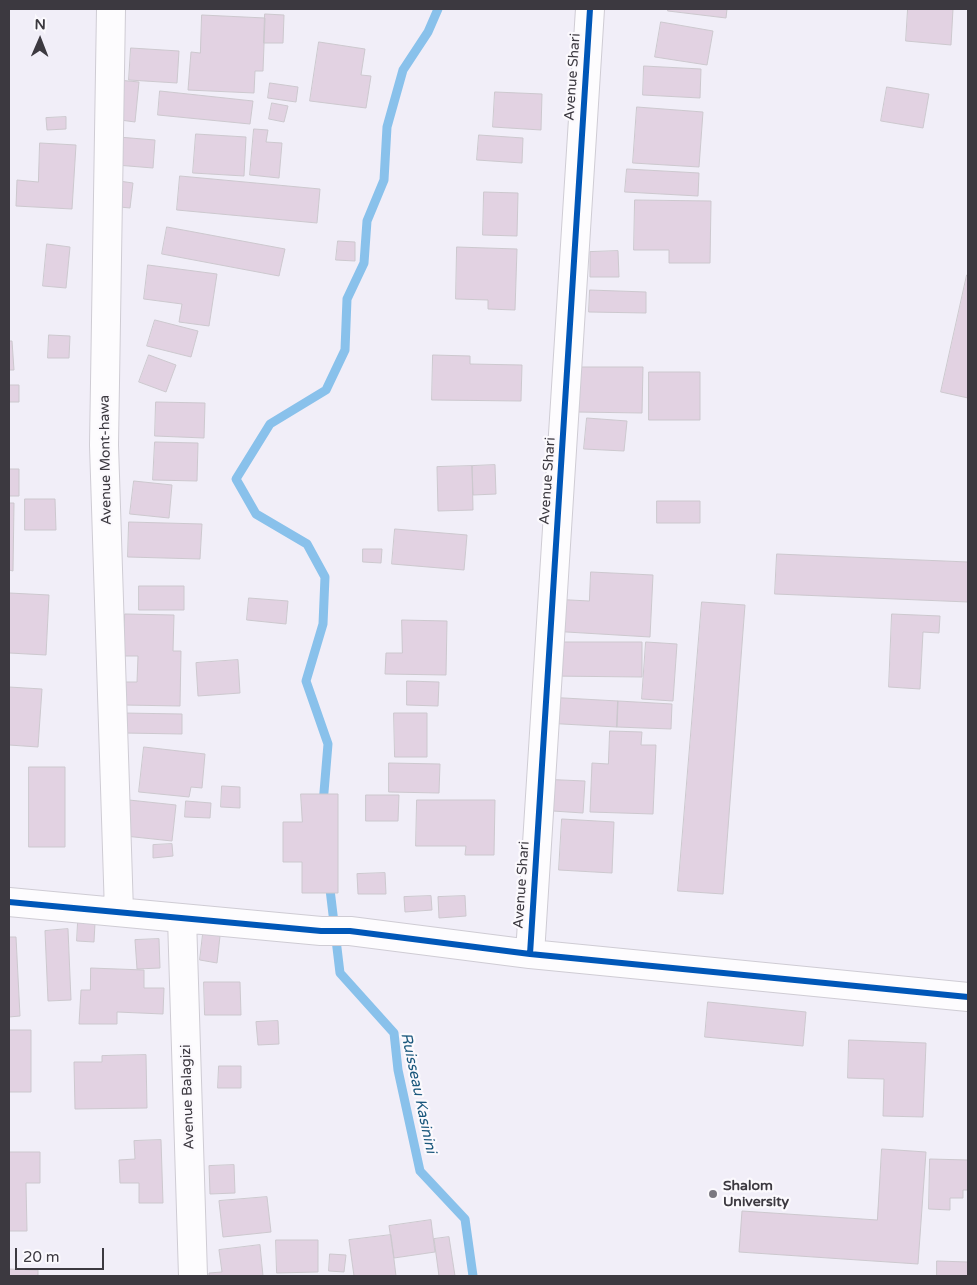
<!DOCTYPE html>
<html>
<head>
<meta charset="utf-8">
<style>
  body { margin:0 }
  #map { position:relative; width:977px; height:1285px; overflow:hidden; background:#f1eef8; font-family:"Varela Round",sans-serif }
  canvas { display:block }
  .frame { position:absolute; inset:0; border:10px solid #3c3940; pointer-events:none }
  .north { position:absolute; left:15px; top:15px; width:50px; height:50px; -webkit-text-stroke:4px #fbf9fd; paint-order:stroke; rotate:1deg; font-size:14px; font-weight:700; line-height:20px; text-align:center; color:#3c3940 }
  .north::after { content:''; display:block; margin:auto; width:18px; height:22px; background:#3c3940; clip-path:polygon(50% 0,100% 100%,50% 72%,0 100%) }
  .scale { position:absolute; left:15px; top:1248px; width:89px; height:22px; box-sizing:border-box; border:2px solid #3c3940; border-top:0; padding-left:6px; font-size:15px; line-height:18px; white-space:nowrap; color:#3c3940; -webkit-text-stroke:4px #fbf9fd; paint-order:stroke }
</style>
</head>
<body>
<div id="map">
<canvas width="977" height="1285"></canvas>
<div class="frame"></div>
<div class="north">N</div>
<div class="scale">20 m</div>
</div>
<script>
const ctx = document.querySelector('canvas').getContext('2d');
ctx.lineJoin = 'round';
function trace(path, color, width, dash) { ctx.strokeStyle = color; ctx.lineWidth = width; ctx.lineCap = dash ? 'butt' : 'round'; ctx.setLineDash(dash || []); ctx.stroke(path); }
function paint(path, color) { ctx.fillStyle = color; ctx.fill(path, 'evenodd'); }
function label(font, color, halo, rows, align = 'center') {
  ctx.font = font + ' "Varela Round",sans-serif'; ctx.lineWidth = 4.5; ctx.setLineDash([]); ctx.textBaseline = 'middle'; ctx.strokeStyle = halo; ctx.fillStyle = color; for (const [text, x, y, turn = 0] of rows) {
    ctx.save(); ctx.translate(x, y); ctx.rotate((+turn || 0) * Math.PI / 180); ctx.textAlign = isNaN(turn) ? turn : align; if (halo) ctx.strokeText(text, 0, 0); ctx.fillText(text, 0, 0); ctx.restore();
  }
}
trace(new Path2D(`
  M 323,804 L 328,744 L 306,681 L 323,624 L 325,577 L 307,544 L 256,514 L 236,479 L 270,424 L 326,390 L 345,350 L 347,299 L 364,263 L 367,221 L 384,180 L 387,127 L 403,70 L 428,32 L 438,9
  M 329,881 L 340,973 L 394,1033 L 398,1070 L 420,1171 L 465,1219 L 473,1276`), '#89c1eb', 9);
const building = new Path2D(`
  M 668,9 L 727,9 L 726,18 L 668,11 Z
  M 908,9 L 953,9 L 951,45 L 906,41 Z
  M 265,14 L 284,15 L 283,43 L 264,43 Z
  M 202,15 L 265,18 L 263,71 L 255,71 L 254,93 L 188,90 L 191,52 L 200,53 Z
  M 661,22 L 713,31 L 707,65 L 655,57 Z
  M 319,42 L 365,49 L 361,75 L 371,76 L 366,108 L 310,101 Z
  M 131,48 L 179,51 L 177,83 L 129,80 Z
  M 644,66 L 701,69 L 700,98 L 643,95 Z
  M 118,80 L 139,82 L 135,122 L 113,119 Z
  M 270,83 L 298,87 L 296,102 L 268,98 Z
  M 887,87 L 929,94 L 923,128 L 881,121 Z
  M 160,91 L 253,101 L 250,124 L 158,115 Z
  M 495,92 L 542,94 L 541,130 L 493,127 Z
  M 272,103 L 288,106 L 284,122 L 269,119 Z
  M 637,107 L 703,112 L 699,167 L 633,163 Z
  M 66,117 L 66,129 L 47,130 L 46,118 Z
  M 254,129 L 268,130 L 266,142 L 282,143 L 279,178 L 250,175 Z
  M 196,134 L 246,137 L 244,176 L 193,173 Z
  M 479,135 L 523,138 L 522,163 L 477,160 Z
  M 118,137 L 155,140 L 153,168 L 116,165 Z
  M 40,143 L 76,145 L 72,209 L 16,206 L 17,180 L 38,182 Z
  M 627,169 L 699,173 L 698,196 L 625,192 Z
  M 180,176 L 320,189 L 317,223 L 177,210 Z
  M 112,180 L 133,183 L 130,208 L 110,206 Z
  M 484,192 L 518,193 L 517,236 L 483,235 Z
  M 635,200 L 711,201 L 710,263 L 669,263 L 669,250 L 634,250 Z
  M 167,227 L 285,249 L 279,276 L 162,254 Z
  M 338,241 L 355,242 L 355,261 L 336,260 Z
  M 47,244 L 70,247 L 66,288 L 43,286 Z
  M 457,247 L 517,249 L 515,310 L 488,309 L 488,300 L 456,299 Z
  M 618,251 L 619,277 L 590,277 L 590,252 Z
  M 148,265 L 217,274 L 209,326 L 179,322 L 182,304 L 144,299 Z
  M 967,275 L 968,275 L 968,398 L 941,392 Z
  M 590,290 L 646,292 L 646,313 L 589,312 Z
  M 155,320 L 198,331 L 191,357 L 147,346 Z
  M 49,335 L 70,336 L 69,358 L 48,358 Z
  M 9,341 L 12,341 L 14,370 L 9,370 Z
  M 149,355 L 176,365 L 166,392 L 139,382 Z
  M 433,355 L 470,356 L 470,364 L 522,365 L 521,401 L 432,400 Z
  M 576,367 L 643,367 L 642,413 L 576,412 Z
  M 649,372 L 700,372 L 700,420 L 649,420 Z
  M 9,385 L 19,385 L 19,402 L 9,402 Z
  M 156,402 L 205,403 L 204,438 L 155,436 Z
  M 587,418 L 627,421 L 624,451 L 584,449 Z
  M 155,442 L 198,443 L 197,481 L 153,480 Z
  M 495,465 L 496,494 L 473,495 L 472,466 Z
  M 472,466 L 473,510 L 438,511 L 437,467 Z
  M 9,469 L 19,469 L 19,496 L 9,496 Z
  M 134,481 L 172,485 L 169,518 L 130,514 Z
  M 25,499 L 55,499 L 56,530 L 25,530 Z
  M 657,501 L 700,501 L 700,523 L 657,523 Z
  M 9,503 L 14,503 L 13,571 L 9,570 Z
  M 129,522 L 202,524 L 200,559 L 128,557 Z
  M 395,529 L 467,535 L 464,570 L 392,564 Z
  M 363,549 L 382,549 L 381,563 L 363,562 Z
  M 777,554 L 968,562 L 968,602 L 775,594 Z
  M 591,572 L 653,575 L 650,637 L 550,631 L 552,599 L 589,601 Z
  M 139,586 L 184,586 L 184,610 L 139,610 Z
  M 9,593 L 49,595 L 46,655 L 9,653 Z
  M 249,598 L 288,601 L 286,624 L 247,620 Z
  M 702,602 L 745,605 L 723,894 L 678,891 Z
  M 125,614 L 174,615 L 173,651 L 181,651 L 180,706 L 123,705 L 124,682 L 137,682 L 138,656 L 124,656 Z
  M 892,614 L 940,616 L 939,633 L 923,632 L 920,689 L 889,687 Z
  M 402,620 L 447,621 L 446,675 L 385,674 L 386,653 L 402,653 Z
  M 548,642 L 642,642 L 642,677 L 547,676 Z
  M 646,642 L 677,644 L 673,701 L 642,699 Z
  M 238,660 L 240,693 L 198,696 L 196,663 Z
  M 407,681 L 439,682 L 438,706 L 407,705 Z
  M 9,687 L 42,689 L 38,747 L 9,745 Z
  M 546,697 L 618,701 L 617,727 L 544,723 Z
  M 618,701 L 672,704 L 671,729 L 617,727 Z
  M 123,713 L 182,714 L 182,734 L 123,733 Z
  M 394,713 L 427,713 L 427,757 L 395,757 Z
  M 610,731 L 642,732 L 641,745 L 656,745 L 653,814 L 590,812 L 592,763 L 608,764 Z
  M 144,747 L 205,754 L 202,788 L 191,787 L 189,797 L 139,792 Z
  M 389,763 L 440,764 L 439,793 L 389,792 Z
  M 29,767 L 65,767 L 65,847 L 29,847 Z
  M 539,779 L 585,781 L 583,813 L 538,810 Z
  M 222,786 L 240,787 L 240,808 L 221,807 Z
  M 301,794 L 338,794 L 338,893 L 302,893 L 302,862 L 283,862 L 283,822 L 302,822 Z
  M 366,795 L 399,795 L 398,821 L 366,821 Z
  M 129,800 L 176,805 L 172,841 L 125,836 Z
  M 417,800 L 495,800 L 494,855 L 465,855 L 466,846 L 416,846 Z
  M 186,801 L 211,803 L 210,818 L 185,817 Z
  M 562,819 L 614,822 L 612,873 L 559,870 Z
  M 172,844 L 173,856 L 153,858 L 153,845 Z
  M 385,873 L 386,894 L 358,894 L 357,874 Z
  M 431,896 L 432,910 L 405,912 L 404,897 Z
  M 465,896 L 466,916 L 439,918 L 438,897 Z
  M 78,922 L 95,923 L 94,942 L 77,941 Z
  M 68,929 L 71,1000 L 48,1001 L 45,931 Z
  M 203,934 L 220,936 L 217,963 L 200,960 Z
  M 9,937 L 16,937 L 20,1016 L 9,1017 Z
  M 159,939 L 160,968 L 137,969 L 135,940 Z
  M 91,968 L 144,970 L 144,988 L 164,988 L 163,1014 L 117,1012 L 117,1024 L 79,1024 L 81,990 L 90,990 Z
  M 204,982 L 240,982 L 241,1015 L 205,1015 Z
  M 708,1002 L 806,1012 L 803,1046 L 705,1037 Z
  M 278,1021 L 279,1044 L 258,1045 L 256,1022 Z
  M 9,1030 L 31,1030 L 31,1092 L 9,1092 Z
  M 849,1040 L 926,1043 L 923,1117 L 883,1116 L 884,1079 L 848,1078 Z
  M 146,1055 L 147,1108 L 75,1109 L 74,1062 L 102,1062 L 102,1056 Z
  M 219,1066 L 241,1066 L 241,1088 L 218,1088 Z
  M 161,1140 L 163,1203 L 139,1203 L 139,1183 L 120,1183 L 119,1160 L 135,1159 L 134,1141 Z
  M 882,1149 L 926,1152 L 918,1264 L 739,1252 L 742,1211 L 877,1220 Z
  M 9,1152 L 40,1152 L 40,1183 L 26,1183 L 27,1231 L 9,1231 Z
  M 930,1159 L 968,1160 L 968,1190 L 963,1190 L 963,1198 L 950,1198 L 950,1210 L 929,1209 Z
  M 234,1165 L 235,1193 L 210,1194 L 209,1166 Z
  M 267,1197 L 271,1232 L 223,1237 L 219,1201 Z
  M 431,1220 L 435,1252 L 394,1258 L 389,1226 Z
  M 391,1235 L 396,1276 L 354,1276 L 349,1240 Z
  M 449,1237 L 455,1276 L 439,1276 L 434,1239 Z
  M 276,1240 L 318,1240 L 318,1272 L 277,1273 Z
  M 260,1245 L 263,1276 L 209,1276 L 209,1273 L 222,1272 L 219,1250 Z
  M 330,1254 L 346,1255 L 344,1272 L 329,1271 Z
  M 937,1261 L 968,1262 L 968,1276 L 937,1276 Z
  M 9,1269 L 38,1270 L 38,1276 L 9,1276 Z`);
paint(building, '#e2d2e2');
trace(building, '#ccc8ce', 1);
const street = new Path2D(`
  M 111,9 L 104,445 L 119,912
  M 9,902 L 321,931 L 350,931 L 530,954 L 968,997
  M 182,918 L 193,1276
  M 530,954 L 590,9`);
trace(street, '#cfccd4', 30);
trace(street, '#fdfcfe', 28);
trace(new Path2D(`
  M 9,902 L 321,931 L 350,931 L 530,954 L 968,997
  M 530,954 L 590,9`), '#0057b8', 6);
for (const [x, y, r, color] of [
  [713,1194,5,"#7b7880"]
]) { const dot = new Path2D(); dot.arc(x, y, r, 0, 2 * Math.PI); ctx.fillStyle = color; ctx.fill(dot); trace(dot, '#fbf9fd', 2); }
label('14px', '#3c3940', '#fbf9fd', [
  ["Avenue Shari",573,77,-86],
  ["Avenue Mont-hawa",106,460,-91],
  ["Avenue Shari",548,481,-86],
  ["Avenue Shari",522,885,-86],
  ["Avenue Balagizi",188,1097,-92]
]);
label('bold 14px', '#3c3940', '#fbf9fd', [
  ["Shalom",723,1186],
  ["University",723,1202]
], 'left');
label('italic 15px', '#1a577c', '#fbf9fd', [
  ["Ruisseau Kasinini",418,1093,78]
]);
</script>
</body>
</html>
